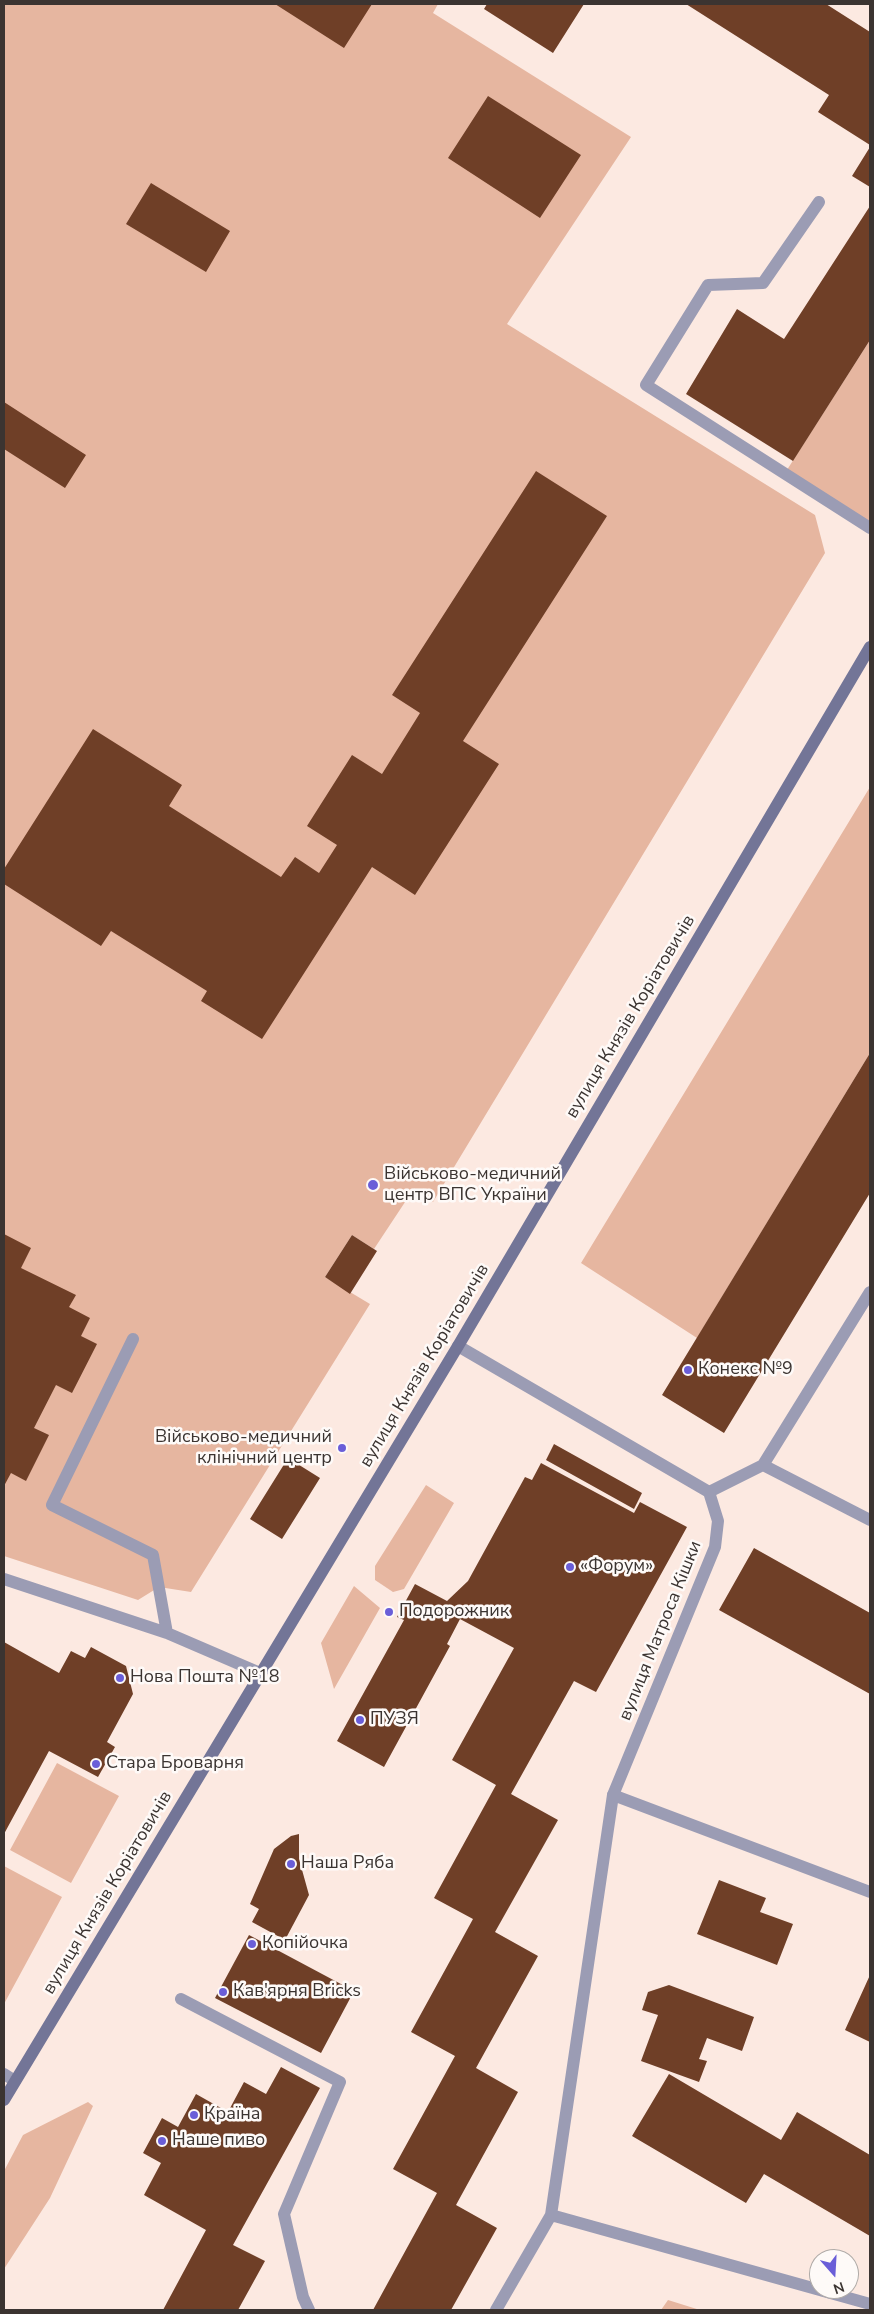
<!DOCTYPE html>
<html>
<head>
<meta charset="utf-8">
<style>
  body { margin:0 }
  #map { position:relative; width:874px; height:2314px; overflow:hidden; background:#fce9e1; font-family:"Nunito Sans",sans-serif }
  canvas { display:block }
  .frame { position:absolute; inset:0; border:5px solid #3b3431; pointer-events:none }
  .north { position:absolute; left:809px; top:2249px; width:50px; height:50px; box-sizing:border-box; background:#fefaf8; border:1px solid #b0aba8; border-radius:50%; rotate:161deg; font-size:14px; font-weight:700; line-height:20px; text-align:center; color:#3b3431 }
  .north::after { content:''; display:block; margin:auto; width:18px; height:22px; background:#6a5ed8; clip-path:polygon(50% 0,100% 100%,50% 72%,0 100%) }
</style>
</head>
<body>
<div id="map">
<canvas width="874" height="2314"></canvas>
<div class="frame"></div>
<div class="north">N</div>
</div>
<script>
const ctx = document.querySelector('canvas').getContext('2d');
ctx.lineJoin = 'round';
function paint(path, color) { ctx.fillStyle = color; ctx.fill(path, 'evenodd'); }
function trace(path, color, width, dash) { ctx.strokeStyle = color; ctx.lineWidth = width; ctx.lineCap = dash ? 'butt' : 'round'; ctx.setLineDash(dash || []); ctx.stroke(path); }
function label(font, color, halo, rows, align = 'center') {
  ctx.font = font + ' "Nunito Sans",sans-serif'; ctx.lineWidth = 5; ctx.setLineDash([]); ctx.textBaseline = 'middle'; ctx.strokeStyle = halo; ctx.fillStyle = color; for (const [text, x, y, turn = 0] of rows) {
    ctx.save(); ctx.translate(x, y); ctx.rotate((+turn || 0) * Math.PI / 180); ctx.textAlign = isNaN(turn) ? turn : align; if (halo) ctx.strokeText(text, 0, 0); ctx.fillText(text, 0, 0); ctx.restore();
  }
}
paint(new Path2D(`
  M 4,4 L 438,4 L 433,13 L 631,137 L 507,324 L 815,515 L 825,553 L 433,1202 L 413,1190 L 374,1249 L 352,1235 L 325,1277 L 370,1304 L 191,1592 L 159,1587 L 138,1600 L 4,1556 Z
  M 870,340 L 870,528 L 785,473 Z
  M 870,787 L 870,1053 L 697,1338 L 581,1263 Z
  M 426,1485 L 454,1503 L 404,1589 L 393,1592 L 375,1580 L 375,1566 Z
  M 354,1586 L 380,1608 L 334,1689 L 321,1643 Z
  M 57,1763 L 119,1796 L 71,1883 L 10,1850 Z
  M 4,1866 L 62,1897 L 4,2004 Z
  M 88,2102 L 93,2106 L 50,2198 L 4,2269 L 4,2171 L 23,2135 Z
  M 668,2300 L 700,2310 L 661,2310 Z`), '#e6b6a0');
paint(new Path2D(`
  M 275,4 L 372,4 L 344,48 Z
  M 487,4 L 584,4 L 553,53 L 484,9 Z
  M 686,4 L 826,4 L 870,32 L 870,145 L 818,112 L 829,95 Z
  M 488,96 L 581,155 L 540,218 L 448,158 Z
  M 870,147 L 870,187 L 852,176 Z
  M 151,183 L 230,231 L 206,272 L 126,224 Z
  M 870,206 L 870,340 L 793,461 L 686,394 L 737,309 L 784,339 Z
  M 4,402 L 86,455 L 65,488 L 4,449 Z
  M 536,471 L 607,516 L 463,741 L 499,764 L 415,895 L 372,867 L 262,1039 L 201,1001 L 207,991 L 111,931 L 101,946 L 4,884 L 4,869 L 93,729 L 182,785 L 169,806 L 281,877 L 295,857 L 319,873 L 337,845 L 307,826 L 352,755 L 382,774 L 420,713 L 392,695 Z
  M 870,1053 L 870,1193 L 724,1433 L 662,1395 Z
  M 4,1234 L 31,1248 L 21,1268 L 76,1295 L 69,1307 L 90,1318 L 81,1336 L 97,1344 L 72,1393 L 56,1385 L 34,1428 L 49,1435 L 26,1481 L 11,1473 L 4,1486 Z
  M 352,1235 L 377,1251 L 350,1294 L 325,1277 Z
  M 554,1444 L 642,1493 L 634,1509 L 546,1460 Z
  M 288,1458 L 320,1478 L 282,1539 L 250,1519 Z
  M 541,1463 L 634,1513 L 640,1502 L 687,1527 L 596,1692 L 574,1681 L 511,1794 L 558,1820 L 495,1932 L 538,1956 L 476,2068 L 518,2092 L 456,2205 L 497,2228 L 451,2310 L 373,2310 L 437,2193 L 393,2169 L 455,2056 L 411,2032 L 473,1919 L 434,1898 L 496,1785 L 452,1760 L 514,1648 L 460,1619 L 447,1644 L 450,1646 L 384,1767 L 337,1741 L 404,1620 L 397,1617 L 415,1584 L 447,1601 L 468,1581 L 525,1477 L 532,1480 Z
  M 754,1548 L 870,1613 L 870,1694 L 719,1610 Z
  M 4,1642 L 59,1673 L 71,1651 L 85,1658 L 91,1647 L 126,1666 L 133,1694 L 107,1742 L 115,1747 L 98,1777 L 49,1751 L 4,1834 Z
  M 299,1834 L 299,1859 L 309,1895 L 285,1940 L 252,1922 L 259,1909 L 250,1904 L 274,1849 L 291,1836 Z
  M 719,1880 L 766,1898 L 760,1912 L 793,1924 L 777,1965 L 697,1934 Z
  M 249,1935 L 354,1991 L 321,2053 L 215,1998 Z
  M 870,1975 L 870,2042 L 845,2030 Z
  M 669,1985 L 754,2017 L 742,2051 L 707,2038 L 699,2059 L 707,2061 L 699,2082 L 641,2061 L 658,2015 L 642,2010 L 648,1992 Z
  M 281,2067 L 320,2088 L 233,2245 L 265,2261 L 238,2310 L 163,2310 L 206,2230 L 144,2195 L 161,2163 L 143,2153 L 162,2118 L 178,2127 L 196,2094 L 228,2112 L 244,2082 L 266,2094 Z
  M 669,2074 L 781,2140 L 797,2112 L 870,2155 L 870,2236 L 764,2174 L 746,2203 L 632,2136 Z`), '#6f3f27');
trace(new Path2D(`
  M 819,202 L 763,283 L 708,285 L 646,385 L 870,528
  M 133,1339 L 52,1505 L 153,1555 L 167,1633 L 260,1673
  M 763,1465 L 870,1520
  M 709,1492 L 763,1465 L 870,1292
  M 4,1579 L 167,1633
  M 181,1999 L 340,2082 L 284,2214 L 303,2297 L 309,2310
  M 4,2074 L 15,2081
  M 551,2215 L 870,2304
  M 496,2310 L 551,2215 L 613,1795`), '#9b9cb4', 12);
trace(new Path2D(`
  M 458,1346 L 709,1492 L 718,1521 L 715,1547 L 613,1795 L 870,1892`), '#9b9cb4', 12);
trace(new Path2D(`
  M 4,2100 L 458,1346 L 870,647`), '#737597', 12);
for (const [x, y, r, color] of [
  [373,1185,6,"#6a5ed8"],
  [688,1370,5,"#6a5ed8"],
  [342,1448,5,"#6a5ed8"],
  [570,1567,5,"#6a5ed8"],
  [389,1612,5,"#6a5ed8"],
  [120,1678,5,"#6a5ed8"],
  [360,1720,5,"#6a5ed8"],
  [96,1764,5,"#6a5ed8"],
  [291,1864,5,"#6a5ed8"],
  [252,1944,5,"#6a5ed8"],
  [223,1992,5,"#6a5ed8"],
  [194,2115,5,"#6a5ed8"],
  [162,2141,5,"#6a5ed8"]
]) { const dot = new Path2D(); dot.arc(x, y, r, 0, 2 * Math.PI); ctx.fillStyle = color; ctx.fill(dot); trace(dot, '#fefaf8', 2); }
label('18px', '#3b3431', '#fefaf8', [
  ["вулиця Князів Коріатовичів",631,1017,-59],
  ["вулиця Князів Коріатовичів",425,1366,-59],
  ["вулиця Матроса Кішки",661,1631,-68],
  ["вулиця Князів Коріатовичів",108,1893,-59]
]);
label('18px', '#3b3431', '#fefaf8', [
  ["Військово-медичний",384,1175],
  ["центр ВПС України",384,1196],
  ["Конекс №9",698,1370],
  ["Військово-медичний",332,1438,"right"],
  ["клінічний центр",332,1459,"right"],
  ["«Форум»",580,1567],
  ["Подорожник",399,1612],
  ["Нова Пошта №18",130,1678],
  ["ПУЗЯ",370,1720],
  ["Стара Броварня",106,1764],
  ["Наша Ряба",301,1864],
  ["Копійочка",262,1944],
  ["Кав'ярня Bricks",233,1992],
  ["Країна",204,2115],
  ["Наше пиво",172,2141]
], 'left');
</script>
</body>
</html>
